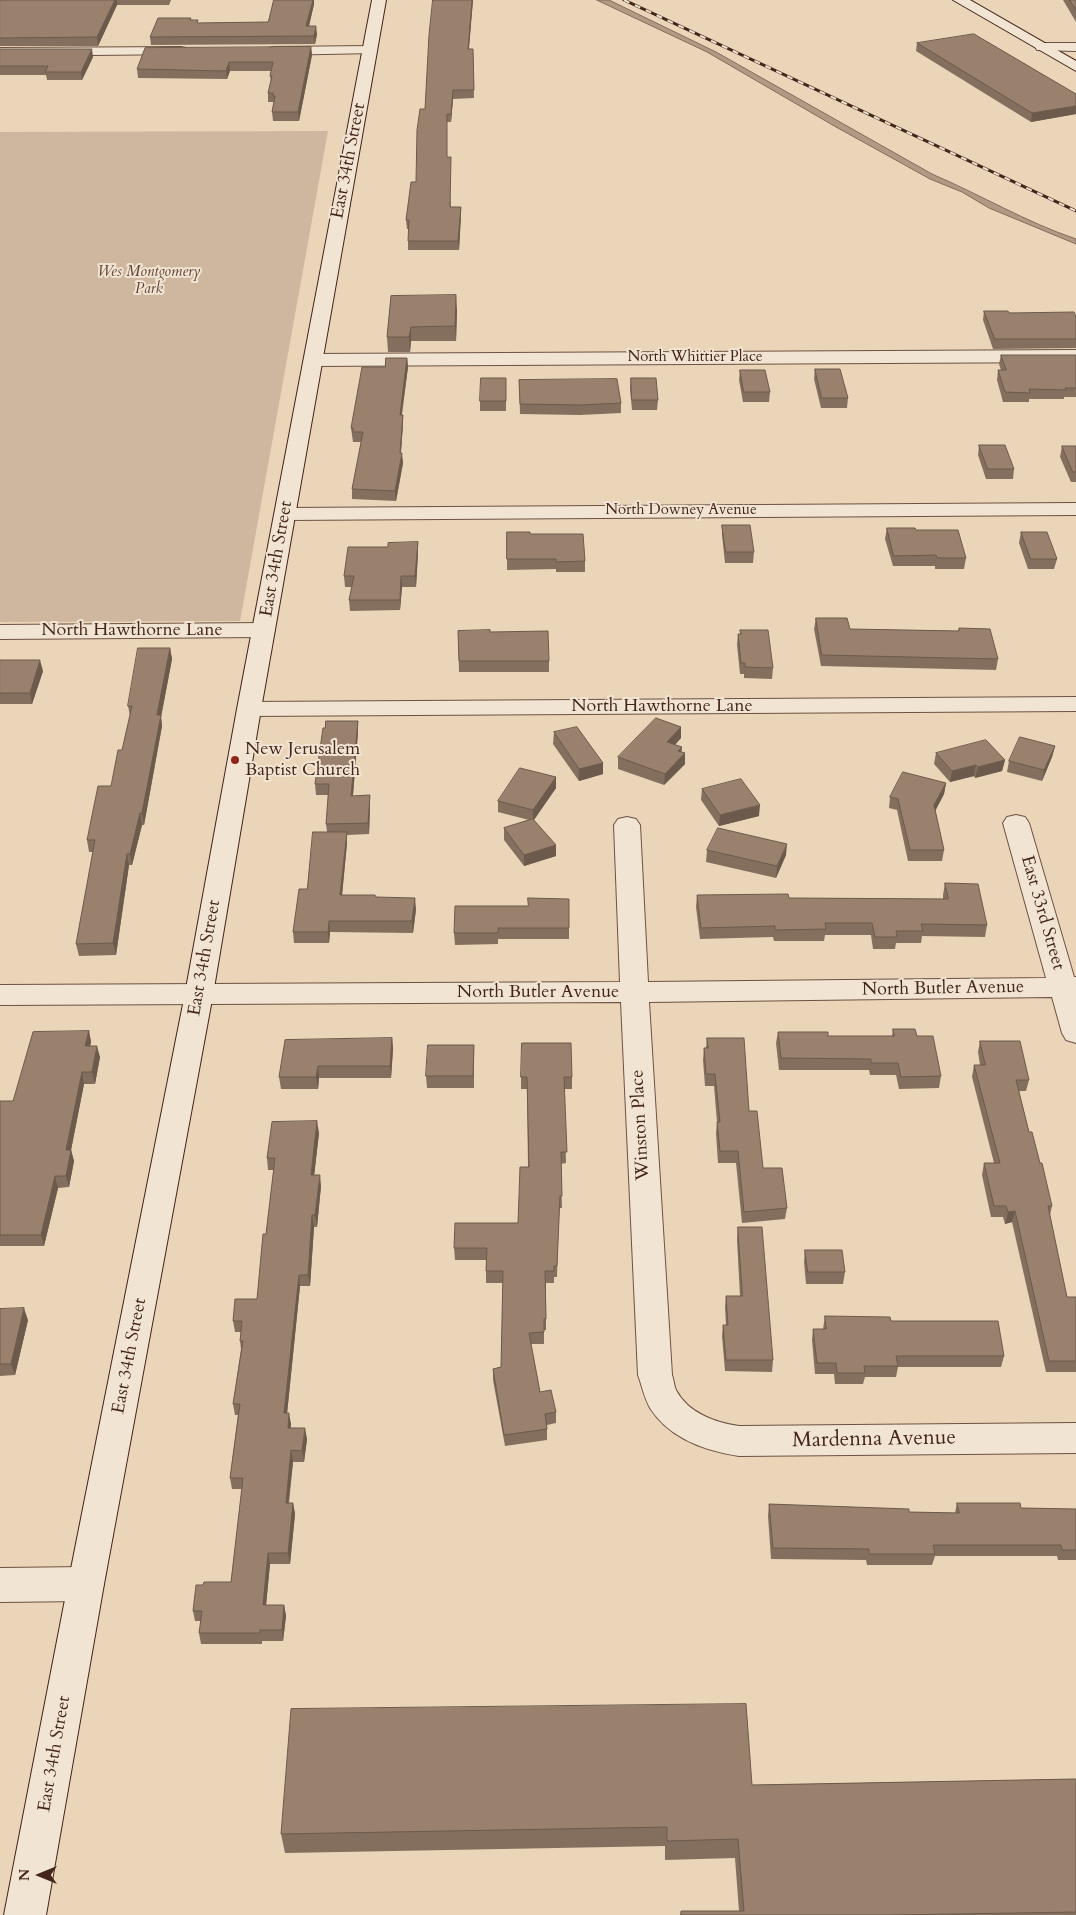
<!DOCTYPE html>
<html>
<head>
<meta charset="utf-8">
<style>
  body { margin:0 }
  #map { position:relative; width:1076px; height:1915px; overflow:hidden; background:#ead5b9; font-family:Cardo,serif }
  canvas { display:block }
  .north { position:absolute; left:15px; top:1850px; width:50px; height:50px; -webkit-text-stroke:4px #f1e4d2; paint-order:stroke; rotate:270deg; font-size:14px; font-weight:700; line-height:20px; text-align:center; color:#43251a }
  .north::after { content:''; display:block; margin:auto; width:18px; height:22px; background:#43251a; clip-path:polygon(50% 0,100% 100%,50% 72%,0 100%) }
</style>
</head>
<body>
<div id="map">
<canvas width="1076" height="1915"></canvas>
<div class="north">N</div>
</div>
<script>
const ctx = document.querySelector('canvas').getContext('2d');
ctx.lineJoin = 'round';
function paint(path, color) { ctx.fillStyle = color; ctx.fill(path, 'evenodd'); }
function trace(path, color, width, dash) { ctx.strokeStyle = color; ctx.lineWidth = width; ctx.lineCap = dash ? 'butt' : 'round'; ctx.setLineDash(dash || []); ctx.stroke(path); }
function label(font, color, halo, rows, align = 'center') {
  ctx.font = font + ' Cardo,serif'; ctx.lineWidth = 4; ctx.setLineDash([]); ctx.textBaseline = 'middle'; ctx.strokeStyle = halo; ctx.fillStyle = color; for (const [text, x, y, turn = 0] of rows) {
    ctx.save(); ctx.translate(x, y); ctx.rotate((+turn || 0) * Math.PI / 180); ctx.textAlign = isNaN(turn) ? turn : align; if (halo) ctx.strokeText(text, 0, 0); ctx.fillText(text, 0, 0); ctx.restore();
  }
}
paint(new Path2D(`
  M 328,131 L 240,621 L 0,622 L 0,132 Z`), '#ceb79e');
const water = new Path2D(`
  M 597,0 L 609,0 L 716,52 L 932,174 C 981,195 1026,222 1076,239 L 1076,244 L 989,208 L 962,192 L 930,179 L 836,127 L 707,52 Z`);
paint(water, '#b19983');
trace(water, '#856b59', 1);
const street = new Path2D(`
  M 1042,43 L 1076,43 L 1076,51 L 1037,50 L 1035,47 Z
  M 370,46 L 375,47 L 377,50 L 375,53 L 274,55 L 269,54 L 267,51 L 269,48 L 274,47 Z
  M 181,47 L 186,48 L 188,51 L 186,54 L 0,56 L 0,48 Z
  M 1076,350 L 1076,362 L 313,366 L 306,364 L 304,360 L 306,356 L 313,354 Z
  M 1076,503 L 1076,515 L 286,520 L 279,518 L 276,514 L 279,510 L 286,508 Z
  M 264,623 L 272,625 L 275,630 L 272,635 L 264,637 L 0,639 L 0,625 Z
  M 1076,697 L 1076,711 L 249,716 L 241,714 L 237,709 L 241,704 L 249,702 Z
  M 1016,815 L 1025,817 L 1029,823 L 1074,977 L 1076,977 L 1076,1043 L 1066,1040 L 1062,1033 L 1052,997 L 649,1002 L 672,1375 C 674,1380 674,1386 676,1390 C 688,1413 716,1423 739,1426 L 1076,1423 L 1076,1453 L 739,1456 C 705,1451 669,1438 650,1408 C 644,1397 642,1386 638,1375 L 621,1002 L 0,1005 L 0,985 L 620,982 L 614,825 L 618,819 L 627,817 L 636,819 L 640,825 L 648,982 L 1046,978 L 1003,823 L 1007,817 Z
  M 86,1567 L 99,1572 L 104,1584 L 99,1596 L 86,1601 L 0,1602 L 0,1568 Z`);
const secondary = new Path2D(`
  M 372,0 L 386,0 L 261,709 L 213,994 L 104,1584 L 46,1915 L 4,1915 L 68,1584 L 185,994 L 237,709 Z
  M 953,0 L 970,0 L 1076,61 L 1076,71 Z`);
trace(street, '#6d5142', 2);
trace(secondary, '#43251a', 2);
paint(street, '#f1e4d2');
paint(secondary, '#f1e4d2');
const rail = new Path2D(`
  M 624,0 L 1076,211`);
trace(rail, '#43251a', 3);
trace(rail, '#f1e4d2', 2, [6]);
paint(new Path2D(`
  M 0,0 L 171,0 L 169,5 L 117,5 L 98,46 L 0,46 Z
  M 274,0 L 314,0 L 314,4 L 309,26 L 317,34 L 315,44 L 151,45 L 150,37 L 191,18 L 191,20 L 198,23 L 268,22 Z
  M 473,0 L 469,49 L 473,49 L 474,98 L 453,99 L 451,122 L 447,122 L 447,157 L 451,207 L 461,207 L 461,215 L 459,250 L 408,250 L 408,241 L 409,229 L 407,229 L 406,220 L 416,182 L 425,109 Z
  M 1063,0 L 1076,0 L 1076,22 Z
  M 917,43 L 1076,94 L 1076,114 L 1031,122 L 916,51 Z
  M 311,47 L 312,55 L 299,121 L 273,121 L 272,112 L 274,102 L 268,102 L 268,93 L 271,81 L 270,76 L 271,71 L 230,71 L 227,79 L 138,78 L 137,69 Z
  M 0,49 L 93,57 L 82,80 L 47,80 L 46,75 L 0,75 Z
  M 391,296 L 457,310 L 456,341 L 411,341 L 410,352 L 388,352 L 387,337 Z
  M 984,311 L 1076,317 L 1076,348 L 993,349 L 983,320 Z
  M 1001,355 L 1076,355 L 1076,397 L 1064,397 L 1064,399 L 1029,399 L 1029,402 L 1003,402 L 997,380 L 998,370 L 1001,370 L 999,364 Z
  M 407,358 L 408,367 L 402,415 L 403,415 L 403,424 L 401,453 L 403,463 L 396,501 L 352,499 L 352,489 L 361,442 L 353,442 L 351,428 L 385,367 Z
  M 815,369 L 848,398 L 847,408 L 821,408 L 814,379 Z
  M 740,370 L 770,392 L 769,402 L 743,402 L 739,380 Z
  M 506,378 L 506,411 L 480,411 L 480,401 Z
  M 631,378 L 658,400 L 657,410 L 632,410 L 630,388 Z
  M 519,380 L 621,403 L 621,413 L 580,415 L 520,414 Z
  M 979,445 L 1014,469 L 1013,479 L 986,479 L 978,455 Z
  M 1062,446 L 1076,446 L 1076,482 L 1071,482 L 1060,457 Z
  M 722,525 L 754,552 L 753,563 L 725,563 L 722,535 Z
  M 887,528 L 966,558 L 964,569 L 935,569 L 935,566 L 893,566 L 885,539 Z
  M 507,532 L 530,534 L 585,561 L 585,572 L 556,572 L 556,569 L 507,570 Z
  M 1021,532 L 1057,559 L 1054,569 L 1028,569 L 1019,543 Z
  M 418,542 L 418,553 L 416,587 L 402,587 L 400,610 L 350,611 L 349,600 L 352,587 L 345,587 L 344,576 L 388,547 Z
  M 816,618 L 850,629 L 958,631 L 959,628 L 998,659 L 996,670 L 821,666 L 814,629 Z
  M 740,630 L 773,668 L 772,679 L 744,678 L 744,674 L 740,674 L 737,645 L 738,634 L 740,634 Z
  M 458,631 L 490,632 L 549,661 L 549,672 L 459,672 Z
  M 170,648 L 172,659 L 161,717 L 162,726 L 144,825 L 142,825 L 132,865 L 129,865 L 116,955 L 79,956 L 76,944 L 93,852 L 89,852 L 87,840 L 111,786 L 122,750 L 130,716 L 128,706 Z
  M 0,660 L 43,671 L 32,704 L 0,704 Z
  M 358,721 L 358,732 L 353,796 L 370,795 L 370,807 L 369,834 L 347,835 L 347,843 L 342,895 L 376,897 L 416,909 L 413,933 L 330,932 L 329,943 L 294,943 L 293,932 L 307,889 L 327,832 L 326,824 L 329,795 L 316,795 L 315,784 L 325,728 Z
  M 681,727 L 681,738 L 675,745 L 681,752 L 685,753 L 685,764 L 664,785 L 618,769 L 618,757 Z
  M 554,732 L 603,763 L 603,774 L 579,781 L 553,744 Z
  M 1055,746 L 1052,757 L 1042,781 L 1007,772 L 1009,761 Z
  M 936,753 L 1005,760 L 1002,771 L 975,778 L 974,776 L 950,782 L 934,764 Z
  M 556,777 L 556,788 L 534,820 L 556,856 L 524,866 L 504,840 L 504,828 L 529,820 L 498,812 L 498,801 Z
  M 946,783 L 944,794 L 935,811 L 944,850 L 942,861 L 908,861 L 897,810 L 889,808 L 890,797 Z
  M 702,789 L 759,816 L 719,826 L 701,800 Z
  M 707,850 L 786,855 L 776,878 L 706,862 Z
  M 945,883 L 987,925 L 985,937 L 922,936 L 921,943 L 896,943 L 895,949 L 873,949 L 871,935 L 825,935 L 824,941 L 774,941 L 773,937 L 700,939 L 696,907 L 697,895 L 789,898 L 943,899 L 943,895 Z
  M 569,899 L 569,939 L 498,939 L 498,944 L 455,945 L 454,933 L 528,906 Z
  M 893,1029 L 917,1036 L 941,1076 L 939,1088 L 899,1089 L 896,1075 L 870,1075 L 869,1070 L 779,1070 L 776,1043 L 778,1032 L 828,1036 L 892,1036 Z
  M 89,1031 L 91,1042 L 90,1046 L 100,1057 L 95,1084 L 84,1084 L 71,1150 L 74,1161 L 69,1187 L 58,1188 L 44,1246 L 0,1246 L 0,1101 L 13,1101 Z
  M 392,1038 L 393,1049 L 391,1078 L 319,1078 L 318,1089 L 281,1089 L 279,1077 Z
  M 707,1038 L 749,1111 L 763,1168 L 787,1208 L 785,1219 L 742,1223 L 736,1163 L 718,1163 L 716,1133 L 717,1122 L 714,1086 L 705,1086 L 703,1060 L 704,1048 L 706,1048 Z
  M 980,1041 L 1029,1080 L 1026,1091 L 1019,1091 L 1029,1132 L 1040,1163 L 1052,1206 L 1050,1215 L 1067,1297 L 1076,1297 L 1076,1372 L 1046,1372 L 1012,1222 L 1005,1224 L 1003,1217 L 991,1217 L 982,1175 L 984,1163 L 994,1163 L 972,1077 L 974,1065 L 980,1065 L 978,1052 Z
  M 474,1045 L 474,1088 L 427,1088 L 426,1076 Z
  M 521,1077 L 572,1077 L 572,1089 L 564,1089 L 566,1163 L 561,1164 L 562,1208 L 559,1208 L 557,1277 L 554,1277 L 554,1283 L 546,1283 L 546,1330 L 544,1330 L 544,1344 L 531,1344 L 540,1392 L 556,1412 L 556,1423 L 547,1425 L 547,1440 L 505,1446 L 493,1380 L 493,1369 L 501,1367 L 503,1283 L 486,1283 L 486,1260 L 455,1260 L 454,1248 L 518,1223 L 528,1167 L 527,1089 L 521,1089 Z
  M 319,1133 L 314,1175 L 321,1186 L 317,1227 L 314,1227 L 310,1286 L 300,1286 L 287,1413 L 291,1424 L 290,1428 L 307,1439 L 304,1462 L 293,1462 L 289,1503 L 293,1503 L 295,1514 L 290,1564 L 270,1564 L 266,1605 L 284,1605 L 286,1616 L 283,1641 L 262,1641 L 262,1644 L 201,1644 L 199,1633 L 201,1621 L 195,1621 L 193,1611 L 203,1585 L 231,1582 L 242,1489 L 232,1489 L 230,1478 L 238,1415 L 235,1415 L 233,1404 L 241,1349 L 240,1341 L 241,1332 L 235,1332 L 233,1321 L 257,1299 L 266,1234 L 274,1170 L 268,1170 L 267,1158 Z
  M 738,1227 L 773,1360 L 772,1372 L 725,1371 L 722,1336 L 723,1325 L 726,1325 L 725,1307 L 726,1296 L 740,1296 L 737,1239 Z
  M 805,1250 L 845,1272 L 843,1284 L 806,1284 L 804,1262 Z
  M 0,1309 L 28,1320 L 15,1375 L 0,1376 Z
  M 825,1316 L 891,1321 L 1004,1356 L 1001,1367 L 898,1367 L 896,1377 L 865,1377 L 863,1384 L 835,1384 L 834,1374 L 815,1374 L 812,1340 L 813,1329 L 823,1329 Z
  M 957,1503 L 1021,1508 L 1076,1509 L 1076,1560 L 1058,1560 L 1057,1556 L 935,1556 L 932,1565 L 867,1565 L 866,1560 L 771,1559 L 768,1516 L 769,1504 L 909,1512 L 955,1513 Z
  M 1076,1779 L 1076,1915 L 680,1915 L 681,1911 L 739,1911 L 735,1858 L 665,1860 L 665,1846 L 285,1853 L 281,1834 L 752,1785 Z`), '#846f5e');
paint(new Path2D(`
  M 115,0 L 117,0 L 117,5 L 98,46 L 97,37 Z
  M 313,0 L 314,0 L 314,4 L 307,34 L 306,26 Z
  M 472,0 L 473,0 L 468,57 L 468,49 Z
  M 316,26 L 317,34 L 315,44 L 314,36 Z
  M 311,47 L 312,55 L 299,121 L 298,112 Z
  M 92,49 L 93,57 L 82,80 L 81,72 Z
  M 229,62 L 230,71 L 227,79 L 226,71 Z
  M 453,90 L 453,99 L 451,122 L 451,114 Z
  M 1076,106 L 1076,114 L 1031,122 L 1032,113 Z
  M 461,207 L 461,215 L 459,250 L 458,241 Z
  M 456,295 L 457,310 L 456,341 L 455,326 Z
  M 411,327 L 411,341 L 410,352 L 409,337 Z
  M 407,358 L 408,367 L 400,424 L 400,415 Z
  M 403,415 L 403,424 L 400,463 L 400,453 Z
  M 402,453 L 403,463 L 396,501 L 395,491 Z
  M 418,542 L 418,553 L 416,587 L 415,576 Z
  M 401,576 L 402,587 L 400,610 L 400,600 Z
  M 170,648 L 172,659 L 161,717 L 162,726 L 144,825 L 142,813 L 157,715 Z
  M 40,660 L 43,671 L 32,704 L 30,693 Z
  M 358,721 L 358,732 L 352,807 L 351,796 Z
  M 681,727 L 681,738 L 667,753 L 667,742 Z
  M 1055,746 L 1052,757 L 1042,781 L 1044,770 Z
  M 682,747 L 681,758 L 685,753 L 685,764 L 664,785 L 665,774 L 678,751 Z
  M 1005,760 L 1002,771 L 975,778 L 978,767 Z
  M 603,763 L 603,774 L 579,781 L 579,769 Z
  M 976,765 L 974,776 L 950,782 L 952,771 Z
  M 556,777 L 556,788 L 533,821 L 533,810 Z
  M 946,783 L 944,794 L 932,817 L 934,805 Z
  M 370,795 L 370,807 L 369,834 L 368,823 Z
  M 760,805 L 759,816 L 719,826 L 720,815 Z
  M 140,813 L 142,825 L 132,865 L 130,854 Z
  M 347,832 L 347,843 L 341,906 L 340,895 Z
  M 787,844 L 786,855 L 776,878 L 777,866 Z
  M 556,845 L 556,856 L 524,866 L 524,855 Z
  M 127,854 L 129,865 L 116,955 L 113,943 Z
  M 415,898 L 416,909 L 413,933 L 412,921 Z
  M 329,921 L 330,932 L 329,943 L 328,932 Z
  M 89,1031 L 91,1042 L 88,1057 L 85,1046 Z
  M 392,1038 L 393,1049 L 391,1078 L 390,1066 Z
  M 97,1046 L 100,1057 L 95,1084 L 92,1072 Z
  M 318,1066 L 319,1078 L 318,1089 L 316,1077 Z
  M 82,1072 L 84,1084 L 71,1150 L 74,1161 L 69,1187 L 66,1176 L 66,1150 Z
  M 317,1121 L 319,1133 L 313,1186 L 311,1175 Z
  M 320,1175 L 321,1186 L 317,1227 L 315,1215 Z
  M 55,1176 L 58,1188 L 44,1246 L 41,1235 Z
  M 1015,1211 L 1012,1222 L 1005,1224 L 1008,1212 Z
  M 312,1215 L 314,1227 L 310,1286 L 308,1275 Z
  M 299,1275 L 300,1286 L 286,1424 L 284,1413 Z
  M 24,1308 L 28,1320 L 15,1375 L 11,1364 Z
  M 289,1413 L 291,1424 L 290,1439 L 288,1428 Z
  M 305,1428 L 307,1439 L 304,1462 L 302,1451 Z
  M 291,1450 L 293,1462 L 287,1514 L 286,1503 Z
  M 293,1503 L 295,1514 L 290,1564 L 288,1553 Z
  M 268,1553 L 270,1564 L 265,1616 L 263,1605 Z
  M 284,1605 L 286,1616 L 283,1641 L 282,1630 Z`), '#6c5a4c');
const building = new Path2D(`
  M 0,0 L 115,0 L 97,37 L 0,38 Z
  M 274,0 L 313,0 L 306,26 L 316,26 L 314,36 L 150,37 L 158,18 L 191,18 L 190,20 L 198,20 L 197,23 L 268,22 Z
  M 433,0 L 472,0 L 468,49 L 473,49 L 474,90 L 453,90 L 451,114 L 447,114 L 447,157 L 451,157 L 450,207 L 461,207 L 458,241 L 408,241 L 409,220 L 406,220 L 411,182 L 416,182 L 417,130 L 420,109 L 425,109 L 429,35 Z
  M 1070,0 L 1076,0 L 1076,10 Z
  M 974,34 L 1076,94 L 1076,106 L 1032,113 L 917,43 Z
  M 311,47 L 298,112 L 272,112 L 275,96 L 273,96 L 273,93 L 268,93 L 272,76 L 270,76 L 273,62 L 229,62 L 226,71 L 137,69 L 145,48 Z
  M 0,49 L 92,49 L 81,72 L 45,72 L 48,66 L 0,66 Z
  M 456,295 L 455,326 L 411,327 L 409,337 L 387,337 L 391,296 Z
  M 984,311 L 1008,311 L 1009,313 L 1074,312 L 1076,317 L 1076,339 L 995,339 Z
  M 1001,355 L 1076,355 L 1076,388 L 1065,388 L 1066,390 L 1029,389 L 1030,393 L 1005,392 L 998,370 L 1006,370 Z
  M 386,358 L 407,358 L 400,415 L 403,415 L 400,453 L 402,453 L 395,491 L 352,489 L 363,432 L 353,432 L 353,428 L 351,428 L 362,367 L 385,367 Z
  M 815,369 L 840,369 L 848,398 L 822,398 Z
  M 740,370 L 765,370 L 770,392 L 744,392 Z
  M 481,378 L 506,378 L 506,401 L 480,401 Z
  M 631,378 L 656,378 L 658,400 L 632,400 Z
  M 617,379 L 621,403 L 581,405 L 520,404 L 519,380 Z
  M 979,445 L 1005,445 L 1014,469 L 988,469 Z
  M 1062,446 L 1076,446 L 1076,472 L 1073,472 Z
  M 722,525 L 750,525 L 754,552 L 726,552 Z
  M 887,528 L 915,528 L 916,530 L 958,530 L 966,558 L 937,558 L 936,555 L 894,556 Z
  M 507,532 L 530,532 L 530,534 L 583,534 L 585,561 L 556,562 L 556,559 L 507,559 Z
  M 1021,532 L 1047,532 L 1057,559 L 1031,559 Z
  M 418,542 L 415,576 L 401,576 L 400,600 L 349,600 L 354,576 L 344,576 L 348,547 L 388,547 L 388,543 Z
  M 816,618 L 847,618 L 850,629 L 959,631 L 959,628 L 990,629 L 998,659 L 822,655 Z
  M 490,630 L 490,632 L 548,631 L 549,661 L 459,661 L 458,631 Z
  M 740,630 L 768,630 L 773,668 L 745,667 L 745,663 L 741,663 L 738,634 L 741,634 Z
  M 138,648 L 170,648 L 157,715 L 161,715 L 142,813 L 140,813 L 130,854 L 127,854 L 113,943 L 76,944 L 95,840 L 87,840 L 98,786 L 111,786 L 118,750 L 122,750 L 132,706 L 128,706 Z
  M 0,660 L 40,660 L 30,693 L 0,693 Z
  M 656,718 L 681,727 L 667,742 L 682,747 L 678,751 L 685,753 L 665,774 L 618,757 Z
  M 326,721 L 358,721 L 351,796 L 370,795 L 368,823 L 326,824 L 329,784 L 315,784 L 323,728 L 325,728 Z
  M 577,727 L 603,763 L 579,769 L 554,732 Z
  M 1020,737 L 1055,746 L 1044,770 L 1009,761 Z
  M 986,740 L 1005,760 L 978,767 L 976,765 L 952,771 L 936,753 Z
  M 520,768 L 556,777 L 533,810 L 498,801 Z
  M 903,772 L 946,783 L 934,805 L 944,850 L 910,850 L 898,799 L 890,797 Z
  M 741,779 L 760,805 L 720,815 L 702,789 Z
  M 533,819 L 556,845 L 524,855 L 504,828 Z
  M 718,828 L 787,844 L 777,866 L 707,850 Z
  M 313,832 L 347,832 L 340,895 L 375,895 L 376,897 L 415,898 L 412,921 L 329,921 L 328,932 L 293,932 L 299,889 L 307,889 Z
  M 945,883 L 978,884 L 987,925 L 921,924 L 923,931 L 896,931 L 897,937 L 875,937 L 872,923 L 825,923 L 826,929 L 775,930 L 775,926 L 701,928 L 697,895 L 788,894 L 789,898 L 948,899 Z
  M 528,898 L 569,899 L 569,928 L 498,928 L 498,933 L 454,933 L 455,906 L 528,906 Z
  M 893,1029 L 915,1029 L 917,1036 L 933,1036 L 941,1076 L 901,1077 L 898,1063 L 871,1063 L 871,1059 L 781,1058 L 778,1032 L 828,1032 L 828,1036 L 894,1036 Z
  M 89,1031 L 85,1046 L 97,1046 L 92,1072 L 82,1072 L 66,1150 L 71,1150 L 66,1176 L 55,1176 L 41,1235 L 0,1235 L 0,1101 L 13,1101 L 33,1032 Z
  M 392,1038 L 390,1066 L 318,1066 L 316,1077 L 279,1077 L 285,1040 Z
  M 707,1038 L 744,1038 L 749,1111 L 757,1111 L 763,1168 L 782,1168 L 787,1208 L 744,1212 L 738,1151 L 720,1151 L 717,1122 L 720,1122 L 715,1074 L 706,1074 L 704,1048 L 708,1048 Z
  M 980,1041 L 1020,1041 L 1029,1080 L 1016,1080 L 1029,1132 L 1032,1132 L 1040,1163 L 1042,1163 L 1052,1206 L 1048,1206 L 1067,1297 L 1076,1297 L 1076,1361 L 1049,1361 L 1015,1211 L 1008,1212 L 1006,1206 L 994,1206 L 984,1163 L 1000,1163 L 974,1065 L 985,1065 Z
  M 522,1043 L 571,1043 L 572,1077 L 564,1077 L 567,1152 L 561,1152 L 562,1196 L 560,1196 L 557,1266 L 554,1266 L 554,1271 L 545,1271 L 546,1319 L 544,1319 L 544,1332 L 529,1333 L 540,1392 L 551,1390 L 556,1412 L 545,1414 L 547,1429 L 504,1435 L 493,1369 L 501,1367 L 503,1271 L 486,1271 L 487,1248 L 454,1248 L 455,1223 L 518,1223 L 520,1167 L 529,1167 L 527,1077 L 521,1077 Z
  M 428,1045 L 474,1045 L 473,1076 L 426,1076 Z
  M 317,1121 L 311,1175 L 320,1175 L 315,1215 L 312,1215 L 308,1275 L 299,1275 L 284,1413 L 289,1413 L 288,1428 L 305,1428 L 302,1451 L 291,1450 L 286,1503 L 293,1503 L 288,1553 L 268,1553 L 263,1605 L 284,1605 L 282,1630 L 260,1630 L 260,1633 L 199,1633 L 202,1611 L 193,1611 L 196,1585 L 203,1585 L 204,1582 L 231,1582 L 243,1478 L 230,1478 L 240,1404 L 233,1404 L 243,1341 L 240,1341 L 242,1321 L 233,1321 L 235,1299 L 257,1299 L 263,1234 L 266,1234 L 275,1158 L 267,1158 L 272,1122 Z
  M 738,1227 L 762,1227 L 773,1360 L 726,1360 L 723,1325 L 728,1325 L 726,1296 L 742,1296 Z
  M 805,1250 L 842,1250 L 845,1272 L 808,1272 Z
  M 24,1308 L 11,1364 L 0,1364 L 0,1309 Z
  M 825,1316 L 890,1317 L 891,1321 L 998,1321 L 1004,1356 L 896,1356 L 898,1366 L 864,1366 L 865,1373 L 837,1373 L 836,1363 L 817,1363 L 813,1329 L 826,1329 Z
  M 957,1503 L 1020,1503 L 1021,1508 L 1076,1509 L 1076,1550 L 1062,1550 L 1061,1545 L 933,1545 L 935,1554 L 869,1554 L 869,1549 L 773,1548 L 769,1504 L 909,1509 L 909,1512 L 959,1513 Z
  M 746,1704 L 752,1785 L 1076,1779 L 1076,1912 L 891,1915 L 681,1915 L 681,1911 L 744,1911 L 738,1839 L 667,1841 L 667,1827 L 281,1834 L 291,1709 Z`);
paint(building, '#9a816d');
trace(building, '#6c5a4c', 1);
for (const [x, y, r, color] of [
  [235,760,5,"#8f2418"]
]) { const dot = new Path2D(); dot.arc(x, y, r, 0, 2 * Math.PI); ctx.fillStyle = color; ctx.fill(dot); trace(dot, '#f1e4d2', 2); }
label('italic 15px', '#5f4234', '#f1e4d2', [
  ["Wes Montgomery",149,273],
  ["Park",149,290]
]);
label('15px', '#43251a', '#f1e4d2', [
  ["North Whittier Place",695,358],
  ["North Downey Avenue",681,511]
]);
label('18px', '#43251a', '#f1e4d2', [
  ["East 34th Street",349,161,-79],
  ["East 34th Street",277,559,-80],
  ["North Hawthorne Lane",132,631],
  ["North Hawthorne Lane",662,707],
  ["East 33rd Street",1042,913,74],
  ["East 34th Street",205,958,-80],
  ["North Butler Avenue",943,989,-1],
  ["North Butler Avenue",538,993],
  ["Winston Place",641,1125,-93],
  ["East 34th Street",130,1356,-79],
  ["East 34th Street",55,1754,-80]
]);
label('18px', '#43251a', '#f1e4d2', [
  ["New Jerusalem",245,750],
  ["Baptist Church",245,771]
], 'left');
label('21px', '#43251a', '#f1e4d2', [
  ["Mardenna Avenue",874,1440,-1]
]);
</script>
</body>
</html>
